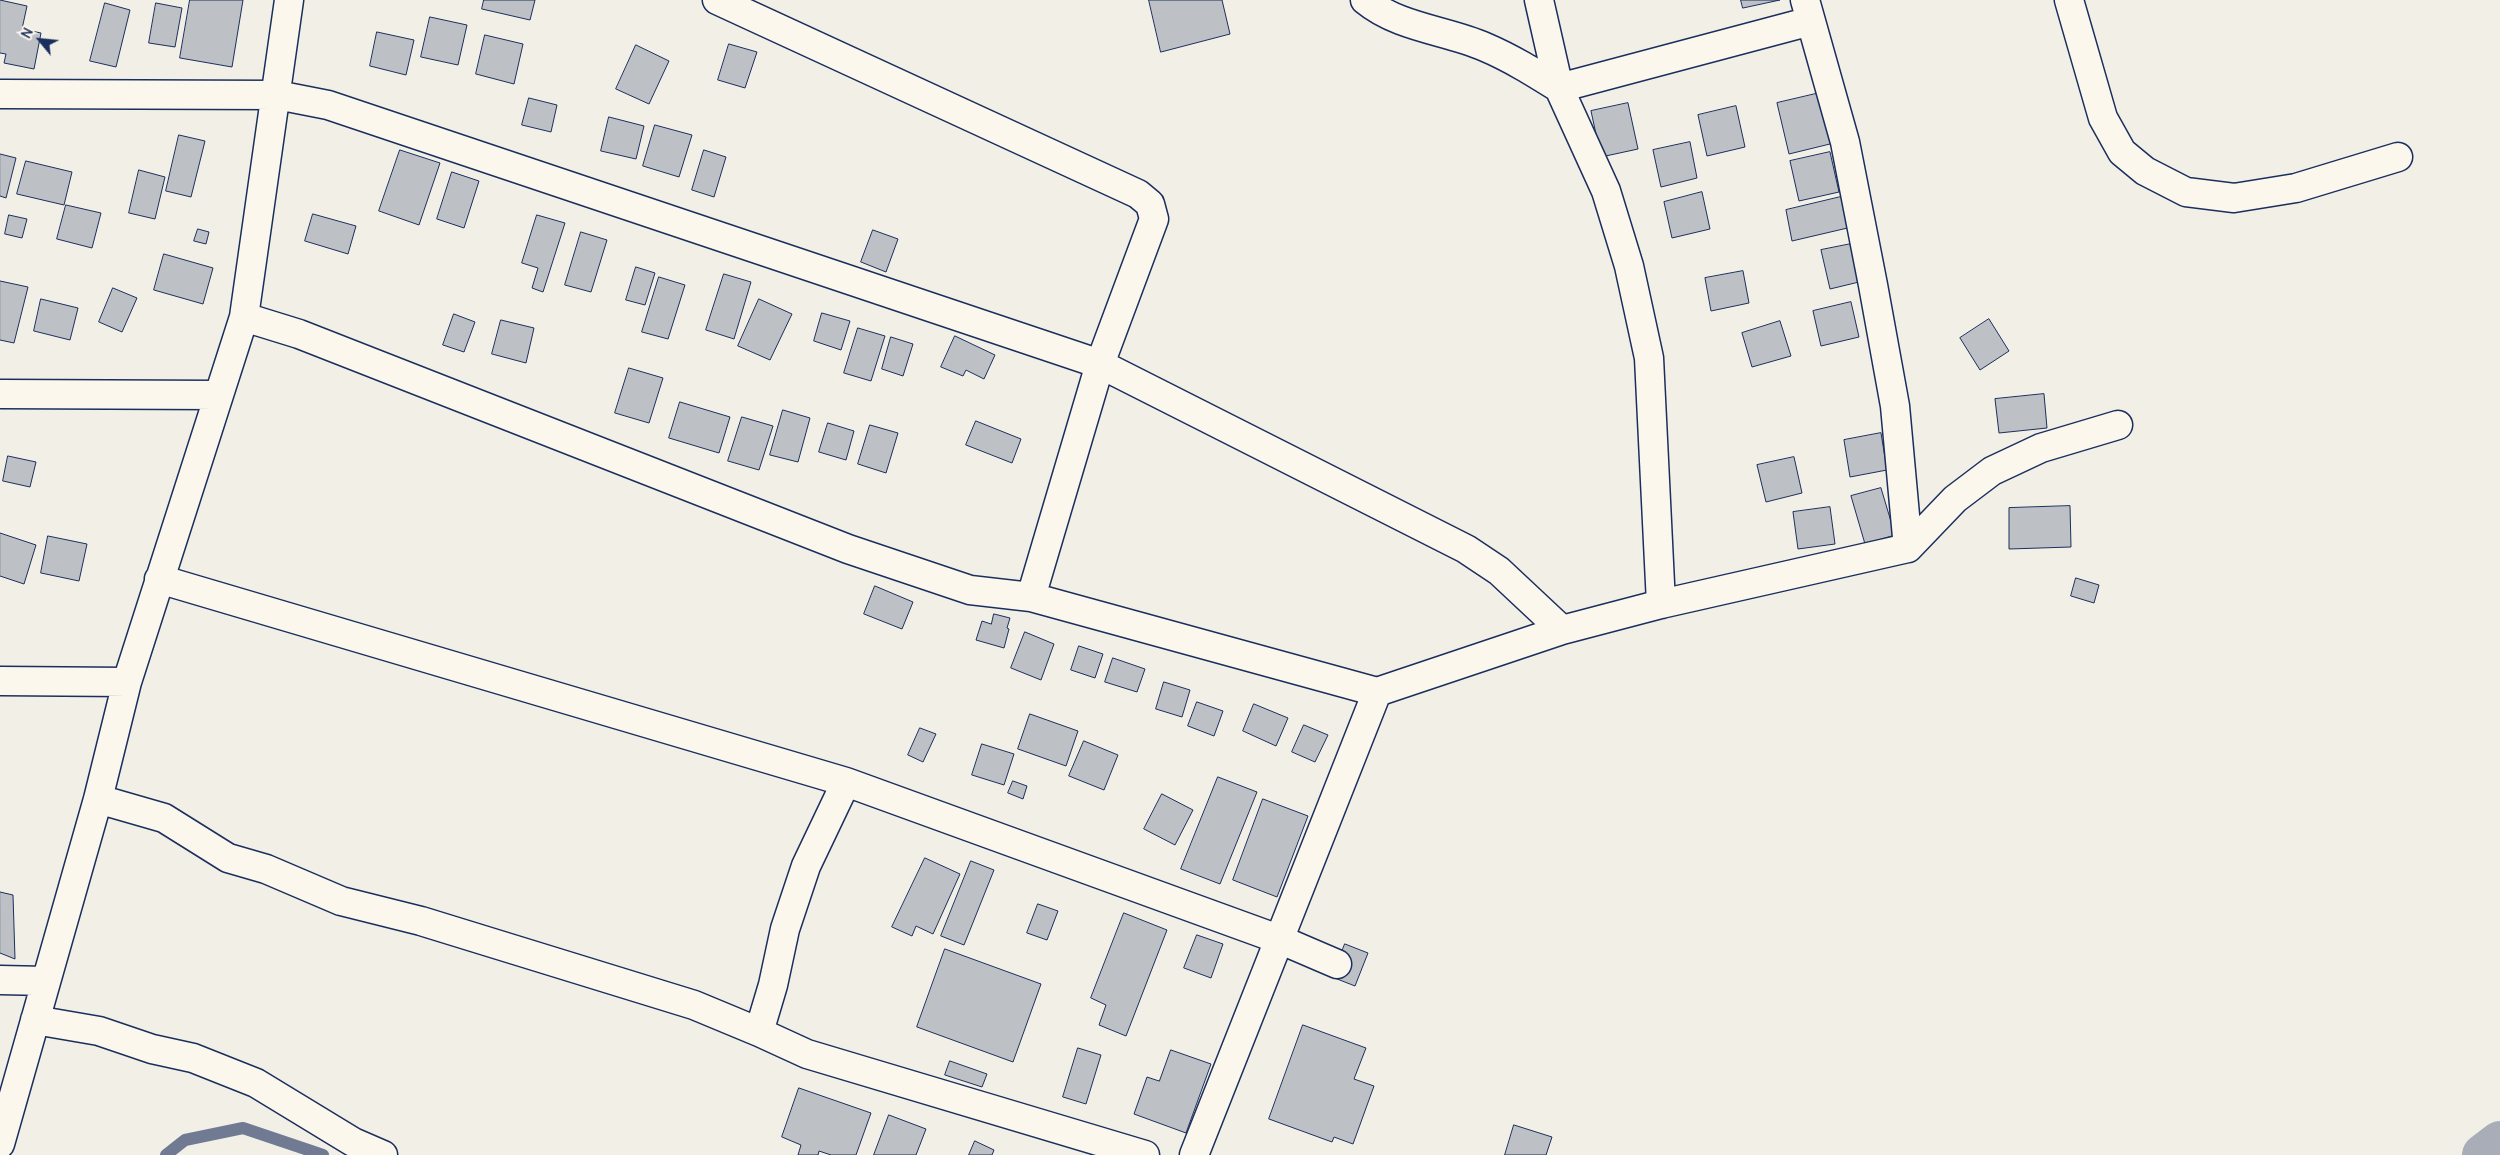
<!DOCTYPE html>
<html>
<head>
<meta charset="utf-8">
<style>
  body { margin:0 }
  #map { position:relative; width:2500px; height:1155px; overflow:hidden; background:#f2efe6; font-family:Delius,sans-serif }
  canvas { display:block }
  .north { position:absolute; left:15px; top:15px; width:50px; height:50px; -webkit-text-stroke:4px #fbf7ec; paint-order:stroke; rotate:298deg; font-size:14px; font-weight:700; line-height:20px; text-align:center; color:#1b2f5e }
  .north::after { content:''; display:block; margin:auto; width:18px; height:22px; background:#1b2f5e; clip-path:polygon(50% 0,100% 100%,50% 72%,0 100%) }
</style>
</head>
<body>
<div id="map">
<canvas width="2500" height="1155"></canvas>
<div class="north">N</div>
</div>
<script>
const ctx = document.querySelector('canvas').getContext('2d');
ctx.lineJoin = 'round';
function trace(path, color, width, dash) { ctx.strokeStyle = color; ctx.lineWidth = width; ctx.lineCap = dash ? 'butt' : 'round'; ctx.setLineDash(dash || []); ctx.stroke(path); }
function paint(path, color) { ctx.fillStyle = color; ctx.fill(path, 'evenodd'); }
trace(new Path2D(`
  M 166,1155 L 185,1140 L 243,1128 L 323,1155`), '#707b93', 12);
trace(new Path2D(`
  M 2483,1155 L 2500,1142`), '#a9adb7', 42);
const building = new Path2D(`
  M 0,0 L 27,6 L 22,29 L 41,33 L 34,69 L 4,63 L 6,54 L 0,53 Z
  M 190,0 L 243,0 L 232,67 L 180,58 Z
  M 484,0 L 535,0 L 530,20 L 482,9 Z
  M 1149,0 L 1222,0 L 1230,34 L 1161,52 Z
  M 1741,0 L 1780,0 L 1743,8 Z
  M 105,3 L 130,10 L 116,67 L 90,61 Z
  M 156,3 L 182,8 L 175,47 L 149,43 Z
  M 430,17 L 467,25 L 458,65 L 421,57 Z
  M 377,32 L 414,40 L 406,75 L 370,66 Z
  M 485,35 L 523,44 L 514,84 L 476,74 Z
  M 729,44 L 757,52 L 745,88 L 718,80 Z
  M 636,45 L 669,61 L 649,104 L 616,89 Z
  M 1824,92 L 1834,143 L 1789,154 L 1777,103 Z
  M 529,98 L 557,105 L 551,132 L 522,125 Z
  M 1628,103 L 1638,149 L 1601,157 L 1591,111 Z
  M 1736,106 L 1745,147 L 1707,156 L 1698,115 Z
  M 609,117 L 644,126 L 636,159 L 601,151 Z
  M 655,125 L 692,135 L 679,177 L 643,166 Z
  M 179,135 L 205,141 L 191,197 L 166,191 Z
  M 1690,142 L 1697,178 L 1661,187 L 1653,150 Z
  M 400,150 L 440,163 L 419,225 L 379,211 Z
  M 704,150 L 726,157 L 714,197 L 692,190 Z
  M 1830,152 L 1839,192 L 1799,201 L 1790,161 Z
  M 0,154 L 16,158 L 6,198 L 0,196 Z
  M 26,161 L 72,172 L 64,205 L 17,194 Z
  M 139,170 L 165,177 L 155,219 L 129,213 Z
  M 452,172 L 479,181 L 464,228 L 437,219 Z
  M 1702,192 L 1710,229 L 1672,238 L 1664,202 Z
  M 1849,195 L 1856,226 L 1792,241 L 1786,210 Z
  M 66,205 L 101,213 L 92,248 L 57,239 Z
  M 313,214 L 356,226 L 348,254 L 305,241 Z
  M 9,215 L 27,219 L 22,238 L 5,234 Z
  M 537,215 L 565,223 L 543,292 L 532,288 L 538,268 L 522,263 Z
  M 198,229 L 209,232 L 206,244 L 194,241 Z
  M 873,230 L 898,239 L 886,272 L 861,262 Z
  M 581,232 L 607,240 L 591,292 L 565,285 Z
  M 1851,244 L 1859,282 L 1830,289 L 1821,250 Z
  M 164,254 L 213,268 L 203,304 L 154,290 Z
  M 636,267 L 655,273 L 645,305 L 626,300 Z
  M 1743,271 L 1749,303 L 1711,311 L 1705,278 Z
  M 724,274 L 751,282 L 734,339 L 706,330 Z
  M 659,277 L 685,285 L 668,339 L 642,332 Z
  M 0,281 L 28,287 L 14,343 L 0,340 Z
  M 113,288 L 137,298 L 122,332 L 99,322 Z
  M 41,299 L 78,308 L 70,340 L 34,331 Z
  M 759,299 L 792,314 L 770,360 L 738,346 Z
  M 1851,302 L 1859,337 L 1821,346 L 1813,311 Z
  M 822,313 L 850,321 L 841,350 L 814,341 Z
  M 454,314 L 475,322 L 464,352 L 443,345 Z
  M 1989,319 L 2009,351 L 1980,370 L 1960,338 Z
  M 501,320 L 534,328 L 526,363 L 492,354 Z
  M 1780,321 L 1791,356 L 1752,367 L 1742,333 Z
  M 858,328 L 885,336 L 871,381 L 844,373 Z
  M 955,336 L 995,355 L 984,379 L 966,370 L 963,376 L 941,367 Z
  M 891,337 L 913,344 L 903,376 L 882,369 Z
  M 629,368 L 663,378 L 649,423 L 615,413 Z
  M 2044,394 L 2047,428 L 1999,433 L 1995,399 Z
  M 680,402 L 730,417 L 719,453 L 669,438 Z
  M 783,410 L 810,418 L 798,462 L 770,455 Z
  M 742,417 L 773,426 L 759,470 L 728,461 Z
  M 976,421 L 1021,439 L 1012,463 L 966,445 Z
  M 828,423 L 854,431 L 846,460 L 819,452 Z
  M 870,425 L 898,433 L 886,473 L 858,464 Z
  M 1881,433 L 1887,470 L 1850,477 L 1844,440 Z
  M 8,456 L 36,462 L 30,487 L 3,481 Z
  M 1794,457 L 1802,493 L 1766,502 L 1757,465 Z
  M 1881,488 L 1895,535 L 1865,544 L 1851,496 Z
  M 2070,506 L 2071,547 L 2009,549 L 2009,508 Z
  M 1830,507 L 1835,544 L 1798,549 L 1793,512 Z
  M 0,533 L 36,545 L 24,584 L 0,576 Z
  M 48,536 L 87,544 L 79,581 L 41,573 Z
  M 2076,578 L 2099,585 L 2094,603 L 2071,596 Z
  M 875,586 L 913,602 L 902,629 L 864,614 Z
  M 994,614 L 1010,618 L 1007,628 L 1009,629 L 1004,648 L 976,640 L 982,621 L 991,624 Z
  M 1025,632 L 1054,644 L 1041,680 L 1011,668 Z
  M 1079,646 L 1103,654 L 1095,678 L 1071,670 Z
  M 1113,658 L 1145,669 L 1137,692 L 1105,682 Z
  M 1164,682 L 1190,690 L 1182,717 L 1156,709 Z
  M 1197,702 L 1223,711 L 1214,736 L 1188,726 Z
  M 1254,704 L 1288,718 L 1276,746 L 1243,731 Z
  M 1030,714 L 1078,731 L 1066,766 L 1018,749 Z
  M 1304,725 L 1328,735 L 1315,762 L 1292,752 Z
  M 920,728 L 936,734 L 923,762 L 908,755 Z
  M 1084,741 L 1118,755 L 1104,790 L 1069,776 Z
  M 982,744 L 1014,754 L 1004,785 L 972,775 Z
  M 1218,777 L 1257,792 L 1220,884 L 1181,869 Z
  M 1013,781 L 1027,786 L 1023,799 L 1008,793 Z
  M 1162,794 L 1193,810 L 1175,845 L 1144,829 Z
  M 1263,799 L 1308,816 L 1277,897 L 1233,880 Z
  M 925,858 L 960,874 L 933,934 L 916,926 L 912,936 L 892,927 Z
  M 971,861 L 994,870 L 964,945 L 941,936 Z
  M 0,892 L 13,895 L 15,959 L 0,953 Z
  M 1038,904 L 1058,911 L 1047,940 L 1027,933 Z
  M 1124,913 L 1167,930 L 1126,1036 L 1099,1025 L 1106,1005 L 1091,998 Z
  M 1197,935 L 1223,944 L 1211,978 L 1184,968 Z
  M 1345,944 L 1368,953 L 1355,986 L 1332,977 Z
  M 945,949 L 1041,984 L 1013,1062 L 917,1027 Z
  M 1303,1025 L 1366,1048 L 1354,1079 L 1374,1086 L 1353,1144 L 1334,1137 L 1332,1142 L 1269,1119 Z
  M 1078,1048 L 1101,1055 L 1086,1104 L 1063,1097 Z
  M 1171,1050 L 1211,1064 L 1186,1133 L 1134,1114 L 1147,1077 L 1159,1081 Z
  M 950,1061 L 987,1074 L 982,1087 L 945,1075 Z
  M 799,1088 L 871,1113 L 856,1155 L 831,1155 L 819,1151 L 818,1155 L 798,1155 L 801,1145 L 782,1137 Z
  M 889,1115 L 926,1129 L 916,1155 L 874,1155 Z
  M 1514,1125 L 1552,1137 L 1546,1155 L 1505,1155 Z
  M 975,1141 L 994,1150 L 992,1155 L 969,1155 Z`);
paint(building, '#bdc0c4');
trace(building, '#1b2f5e', 1);
const minor = new Path2D(`
  M 717,0 L 1138,194 L 1150,204 L 1154,219 L 1100,364 L 1031,597
  M 1365,0 C 1399,28 1446,30 1485,47 C 1511,58 1535,73 1559,88 L 1811,21
  M 1539,0 L 1559,88 L 1606,191 L 1629,266 L 1649,358 L 1661,604
  M 1805,0 L 1845,142 L 1873,285 L 1895,406 L 1908,548
  M 2069,0 L 2103,118 L 2122,152 L 2145,171 L 2186,192 L 2234,198 L 2296,188 L 2398,157
  M 0,94 L 277,95 L 328,105 L 1100,364 L 1466,549 L 1499,571 L 1562,630
  M 244,317 L 299,334 L 848,549 L 970,590 L 1031,597 L 1377,692 L 1562,630 L 1661,604 L 1908,548 L 1955,499 L 1992,471 L 2041,448 L 2118,425
  M 0,394 L 217,395
  M 159,579 L 846,782 L 1281,940 L 1337,964
  M 0,681 L 127,682
  M 846,782 L 806,866 L 785,929 L 773,985 L 759,1032 L 807,1054 L 1145,1155
  M 98,799 L 164,818 L 228,858 L 266,869 L 341,901 L 421,921 L 694,1005 L 759,1032
  M 0,980 L 46,981
  M 35,1020 L 99,1031 L 152,1049 L 193,1058 L 256,1083 L 353,1142 L 383,1155
  M 0,1144 L 98,799 L 127,682 L 244,317 L 289,0
  M 1194,1155 L 1377,692`);
trace(minor, '#1b2f5e', 31);
trace(minor, '#fbf7ec', 28);
</script>
</body>
</html>
